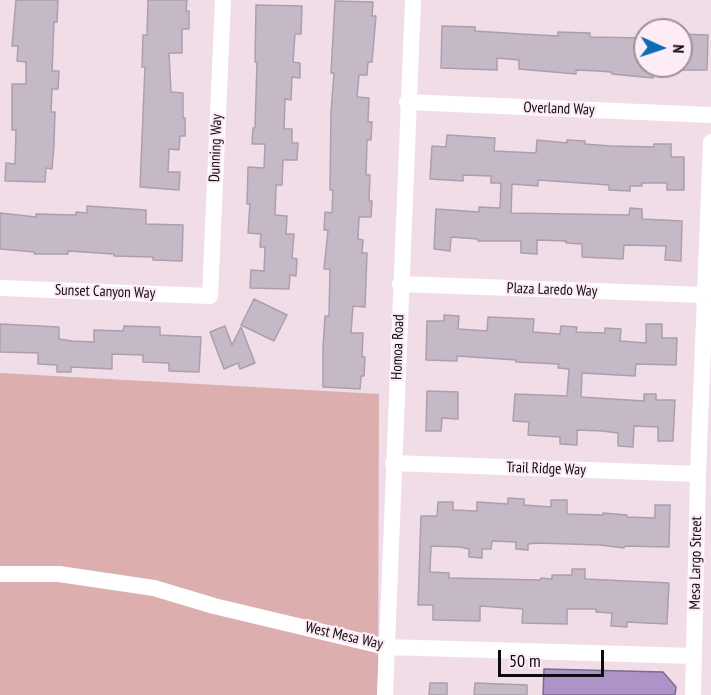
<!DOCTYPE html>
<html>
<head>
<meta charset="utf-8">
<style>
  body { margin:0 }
  #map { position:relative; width:711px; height:695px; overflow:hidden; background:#f0dde8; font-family:"PT Sans Narrow",sans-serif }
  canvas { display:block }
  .north { position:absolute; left:633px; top:18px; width:60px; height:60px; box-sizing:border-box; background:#fdebf5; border:2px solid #9e9199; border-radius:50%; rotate:93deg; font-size:16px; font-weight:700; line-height:24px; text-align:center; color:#100b0e }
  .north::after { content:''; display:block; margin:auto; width:21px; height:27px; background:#0d6ab7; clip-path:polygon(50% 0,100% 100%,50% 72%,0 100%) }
  .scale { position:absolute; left:498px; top:650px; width:106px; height:27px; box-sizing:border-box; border:3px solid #100b0e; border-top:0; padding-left:8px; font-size:18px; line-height:21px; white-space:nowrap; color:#100b0e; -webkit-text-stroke:4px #fdebf5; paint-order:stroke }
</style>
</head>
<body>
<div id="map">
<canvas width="711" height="695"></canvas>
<div class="north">N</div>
<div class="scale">50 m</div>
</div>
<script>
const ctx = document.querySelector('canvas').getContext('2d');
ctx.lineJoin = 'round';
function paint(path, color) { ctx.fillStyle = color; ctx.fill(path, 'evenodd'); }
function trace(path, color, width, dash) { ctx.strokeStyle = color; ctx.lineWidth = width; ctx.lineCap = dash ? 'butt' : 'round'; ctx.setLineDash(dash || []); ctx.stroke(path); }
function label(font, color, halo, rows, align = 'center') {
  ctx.font = font + ' "PT Sans Narrow",sans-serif'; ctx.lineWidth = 4.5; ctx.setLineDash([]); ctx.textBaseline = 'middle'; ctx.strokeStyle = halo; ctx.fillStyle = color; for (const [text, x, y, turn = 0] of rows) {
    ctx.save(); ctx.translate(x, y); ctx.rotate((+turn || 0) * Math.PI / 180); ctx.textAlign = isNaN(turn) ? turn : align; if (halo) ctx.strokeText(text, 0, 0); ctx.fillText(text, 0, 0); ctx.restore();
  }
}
paint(new Path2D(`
  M 0,373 L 379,394 L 378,695 L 0,695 Z`), '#dcafae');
const water = new Path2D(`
  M 544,669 L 663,672 L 676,687 L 675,695 L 543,695 Z`);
paint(water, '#ac93c8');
trace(water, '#7d6a90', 1.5);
const building = new Path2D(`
  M 16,0 L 58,0 L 57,22 L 54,22 L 52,71 L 59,71 L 58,89 L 52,89 L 51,112 L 55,112 L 54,144 L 52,169 L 46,168 L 45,182 L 5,181 L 6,163 L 15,164 L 16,130 L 12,130 L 12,84 L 26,84 L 26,62 L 17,61 L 18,46 L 12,46 Z
  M 148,0 L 187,0 L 186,11 L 189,11 L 189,29 L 182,29 L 182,53 L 169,53 L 171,92 L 183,93 L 183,118 L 185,118 L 185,136 L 180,136 L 179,150 L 169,149 L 168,172 L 180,172 L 179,190 L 140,187 L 145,67 L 142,67 L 143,35 L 147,35 Z
  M 335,1 L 373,2 L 372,16 L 376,16 L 372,62 L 368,62 L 367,75 L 359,75 L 357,97 L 369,98 L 368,122 L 372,122 L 371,140 L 367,140 L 366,175 L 370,175 L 369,201 L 372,201 L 371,217 L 359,217 L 358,239 L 363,240 L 362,253 L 367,253 L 365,307 L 353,306 L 351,333 L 363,333 L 362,357 L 365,357 L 364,376 L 361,376 L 360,389 L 323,387 L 323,348 L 325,316 L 329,316 L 330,269 L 324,269 L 328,230 L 324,230 L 325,212 L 332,213 L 333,190 L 330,190 L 331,112 L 334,73 L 331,73 Z
  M 256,5 L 302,6 L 301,34 L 295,34 L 293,62 L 300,63 L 300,78 L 292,77 L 291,100 L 285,99 L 284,129 L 292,129 L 292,143 L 298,143 L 297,160 L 283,160 L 282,185 L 276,185 L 275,215 L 287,216 L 286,234 L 294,234 L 292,258 L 297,259 L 296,276 L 290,275 L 289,289 L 250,288 L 251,270 L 264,271 L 265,247 L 260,247 L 261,234 L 248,233 L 250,204 L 247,204 L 248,167 L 264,168 L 265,144 L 252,144 L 253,128 L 255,128 L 257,62 L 255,62 Z
  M 442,26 L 475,27 L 475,31 L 521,34 L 558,36 L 558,32 L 590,33 L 590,37 L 645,38 L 645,66 L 654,66 L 653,78 L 612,74 L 611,72 L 598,71 L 576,70 L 576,74 L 519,69 L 519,60 L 497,58 L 497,70 L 441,68 Z
  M 681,34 L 708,35 L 707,70 L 681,70 Z
  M 447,135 L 495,138 L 494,151 L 536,153 L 537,140 L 567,143 L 567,140 L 585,141 L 585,144 L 610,146 L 654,147 L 654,144 L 671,144 L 671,157 L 684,157 L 684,190 L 667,190 L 667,183 L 642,183 L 642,186 L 630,186 L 630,191 L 609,190 L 609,185 L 538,180 L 538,186 L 512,184 L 511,213 L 629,215 L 630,208 L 642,209 L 642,219 L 682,221 L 681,261 L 665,260 L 666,246 L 624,245 L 623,259 L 582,257 L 582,244 L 566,243 L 566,241 L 537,240 L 537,254 L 521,253 L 521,241 L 478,241 L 478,239 L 451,237 L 450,251 L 434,249 L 436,209 L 479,212 L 479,207 L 500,208 L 501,183 L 491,183 L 491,176 L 463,175 L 463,181 L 430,179 L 432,146 L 446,147 Z
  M 87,206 L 146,210 L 146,224 L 183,225 L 182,261 L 153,260 L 153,257 L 114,256 L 114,254 L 68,251 L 68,254 L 34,254 L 35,252 L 0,249 L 0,213 L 36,217 L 36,214 L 76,215 L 76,212 L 87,213 Z
  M 254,299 L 287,315 L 274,341 L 241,325 Z
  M 444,315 L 459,316 L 458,329 L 487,331 L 488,317 L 534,319 L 533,332 L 560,334 L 561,326 L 577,327 L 576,332 L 605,333 L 605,328 L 621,329 L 620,341 L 646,343 L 646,324 L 662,324 L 662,338 L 677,338 L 676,365 L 636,364 L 635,376 L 582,373 L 581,397 L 644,401 L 644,394 L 656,394 L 656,400 L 675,400 L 673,441 L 658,441 L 658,427 L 634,426 L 633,447 L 618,446 L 618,433 L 602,431 L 577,430 L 577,445 L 560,444 L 560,437 L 528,435 L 529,422 L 513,421 L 515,394 L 567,396 L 569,369 L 558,368 L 559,364 L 516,362 L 516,360 L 457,356 L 457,361 L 426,360 L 427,321 L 444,321 Z
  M 0,324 L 59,327 L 59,339 L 72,341 L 94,342 L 94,330 L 123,331 L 124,326 L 160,327 L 160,335 L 201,337 L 199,372 L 169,371 L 169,363 L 143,362 L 143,355 L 112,354 L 112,369 L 71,367 L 71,372 L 57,372 L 57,365 L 38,364 L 38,353 L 0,352 Z
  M 225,326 L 232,345 L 241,327 L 255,363 L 240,369 L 238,363 L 224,369 L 210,332 Z
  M 427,391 L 458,392 L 458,419 L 442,418 L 441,431 L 426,431 Z
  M 508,498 L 524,499 L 524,505 L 551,507 L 551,500 L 567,500 L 567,514 L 603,515 L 603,513 L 627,515 L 627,517 L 655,518 L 655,505 L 670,505 L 669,547 L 625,546 L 624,548 L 600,545 L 537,543 L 528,544 L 528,550 L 516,549 L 516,542 L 492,541 L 491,549 L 482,549 L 482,558 L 469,557 L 469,549 L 460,547 L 431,546 L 430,572 L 449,573 L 449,578 L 541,580 L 541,578 L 552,579 L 552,575 L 572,575 L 572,569 L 585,569 L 585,579 L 669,583 L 667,624 L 627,622 L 627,627 L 611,626 L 612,613 L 596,612 L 596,609 L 567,609 L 567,624 L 522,623 L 523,609 L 480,606 L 480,621 L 433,620 L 433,605 L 418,605 L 421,516 L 437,516 L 438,502 L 453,502 L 453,510 L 477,511 L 477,502 L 508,504 Z
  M 430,683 L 447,683 L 447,695 L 429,695 Z
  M 475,683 L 527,685 L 527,695 L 474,695 Z`);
paint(building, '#c6b9c7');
trace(building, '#ac9fac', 1.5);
trace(new Path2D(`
  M 407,102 L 711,115
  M 400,284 L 705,295
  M 0,288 L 210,296 L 223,0
  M 393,463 L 698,474
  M 0,574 L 59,574 L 154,588 L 214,606 L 386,647 L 694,656
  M 385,695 L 413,0
  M 693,695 L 698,474 L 711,142`), '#fff', 16);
label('15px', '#100b0e', '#fdebf5', [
  ["Overland Way",559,109,2],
  ["Dunning Way",216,148,-88],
  ["Plaza Laredo Way",552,290,2],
  ["Sunset Canyon Way",105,292,2],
  ["Homoa Road",398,347,-88],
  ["Trail Ridge Way",546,469,2],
  ["Mesa Largo Street",696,563,-89],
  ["West Mesa Way",344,636,13]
]);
</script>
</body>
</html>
